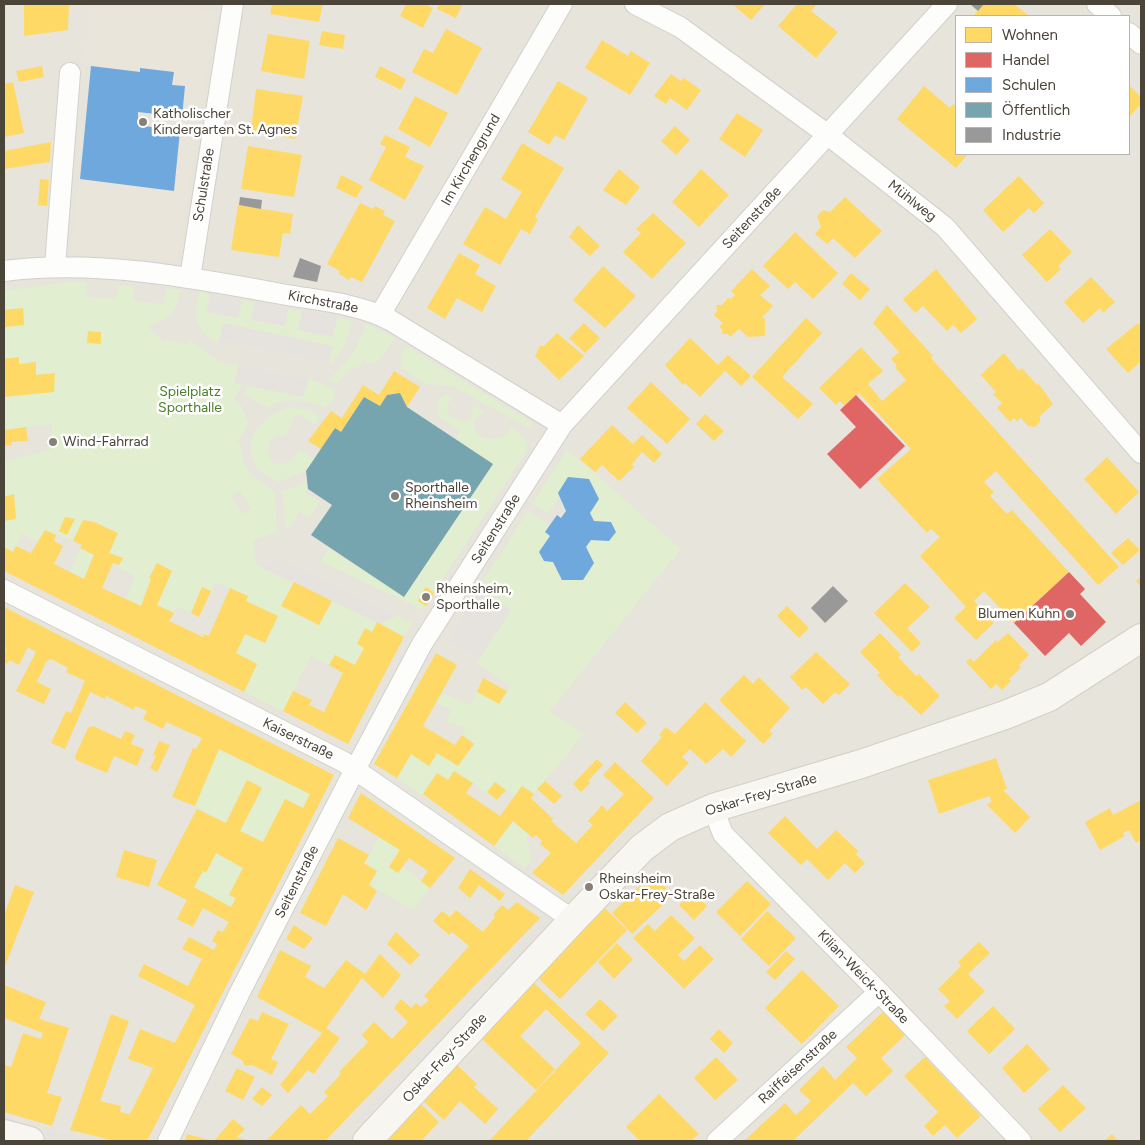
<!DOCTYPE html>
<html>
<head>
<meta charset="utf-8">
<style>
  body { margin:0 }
  #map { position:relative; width:1145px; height:1145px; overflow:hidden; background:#f4f2ee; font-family:Figtree,sans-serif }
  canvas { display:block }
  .frame { position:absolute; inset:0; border:5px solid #4b4439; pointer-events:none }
  .legend { position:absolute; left:955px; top:15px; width:175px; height:140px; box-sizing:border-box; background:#fff; border:1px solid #b7b4b0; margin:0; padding:6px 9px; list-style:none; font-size:15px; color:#4b4439 }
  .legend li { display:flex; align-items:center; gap:10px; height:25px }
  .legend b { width:25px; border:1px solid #b7b4b0 }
</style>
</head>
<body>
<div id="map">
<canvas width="1145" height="1145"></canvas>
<div class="frame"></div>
<ul class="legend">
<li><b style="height:14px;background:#ffd966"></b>Wohnen</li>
<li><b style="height:14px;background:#e06666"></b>Handel</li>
<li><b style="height:14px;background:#6fa8dc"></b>Schulen</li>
<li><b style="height:14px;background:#76a5af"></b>Öffentlich</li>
<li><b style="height:14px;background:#999"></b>Industrie</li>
</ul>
</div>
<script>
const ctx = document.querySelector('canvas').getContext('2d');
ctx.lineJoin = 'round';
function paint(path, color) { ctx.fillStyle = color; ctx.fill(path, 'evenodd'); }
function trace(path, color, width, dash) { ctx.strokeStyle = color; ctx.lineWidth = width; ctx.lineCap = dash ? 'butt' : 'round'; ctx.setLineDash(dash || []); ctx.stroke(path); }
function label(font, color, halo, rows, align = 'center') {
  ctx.font = font + ' Figtree,sans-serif'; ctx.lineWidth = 5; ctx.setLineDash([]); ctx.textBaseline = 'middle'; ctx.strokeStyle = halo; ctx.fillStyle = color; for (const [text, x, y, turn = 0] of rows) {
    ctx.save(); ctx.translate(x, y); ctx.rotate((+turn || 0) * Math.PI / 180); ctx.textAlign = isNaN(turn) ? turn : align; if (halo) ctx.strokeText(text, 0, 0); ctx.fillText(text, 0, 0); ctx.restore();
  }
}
paint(new Path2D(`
  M 4,4 L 1141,4 L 1141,1141 L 4,1141 ZM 956,16 L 1129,16 L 1129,154 L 956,154 Z`), '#e7e4dc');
paint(new Path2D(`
  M 89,4 L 140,4 L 216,11 L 178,255 L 173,261 L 76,254 L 72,250 L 91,66 L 85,61 Z`), '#eae5da');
paint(new Path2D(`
  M 87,282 L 86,297 L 116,299 L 118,285 L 134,286 L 133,301 L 164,304 L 165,289 L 180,290 C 179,313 166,318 148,327 L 164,342 L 168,340 L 186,344 L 190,340 L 219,362 L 239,365 L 235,382 L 241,384 L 241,388 L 238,391 L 234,401 L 241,405 L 248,423 L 241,438 L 236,441 L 241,445 C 240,470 257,480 275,492 L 277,532 L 253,540 L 256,565 L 294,582 L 281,606 L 319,625 L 332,601 L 377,622 L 372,632 L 365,629 L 357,644 L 364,648 L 355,665 L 335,655 L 329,665 L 311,656 L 283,711 L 244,692 L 257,664 L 236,653 L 245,634 L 265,643 L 277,617 L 246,601 L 248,596 L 215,582 L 211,591 L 202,587 L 191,613 L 177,607 L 174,613 L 157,605 L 172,571 L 157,563 L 149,577 L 151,579 L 141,606 L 126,599 L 135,575 L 118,568 L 122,558 L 109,553 L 118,533 L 94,522 L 83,520 L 73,541 L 46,530 L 39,542 L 22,534 L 13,552 L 4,547 L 4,521 L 16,519 L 14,494 L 4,497 L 4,462 L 51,449 L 52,424 L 4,430 L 4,378 L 36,374 L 35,362 L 19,364 L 19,357 L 4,359 L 4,327 L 24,325 L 23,308 L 4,310 L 4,291 L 59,283 ZM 239,491 L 251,508 L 242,514 L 231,497 Z
  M 199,291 L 210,294 L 207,312 L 238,318 L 242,300 L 255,302 L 251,320 L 284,326 L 288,309 L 302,311 L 299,330 L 333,337 L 337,317 L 353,321 L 343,349 L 332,363 L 329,363 L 332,346 L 223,323 L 219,340 L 215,341 C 193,330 194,313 199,291 Z
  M 366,324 L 395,338 L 377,362 L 371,364 L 364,360 L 359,367 L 351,368 L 337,384 L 328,380 C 347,364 358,347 366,324 Z
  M 406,346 L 531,422 L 532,425 L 527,427 L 454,387 L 427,384 L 401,368 L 400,356 Z
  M 309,378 L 334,389 L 333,400 L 325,408 C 305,401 285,395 267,408 L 244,395 L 247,385 L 303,397 Z
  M 446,393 L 454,398 C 446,403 445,409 450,417 L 464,422 L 470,419 L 474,406 L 484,412 L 474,420 C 473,441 498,445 509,431 L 509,425 L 526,439 L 527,450 L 434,593 L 426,587 L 418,600 L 426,606 L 423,610 L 320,561 L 329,548 L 404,597 L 493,464 L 456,439 L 460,431 L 440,417 C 436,407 438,400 446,393 Z
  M 294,407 L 311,410 L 320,417 L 314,425 L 302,415 L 295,416 L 286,435 L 278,436 L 270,440 C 267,450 267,455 273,463 C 288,466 292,460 300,449 L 314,459 L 306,471 L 279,482 C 230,464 251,414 294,407 Z
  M 567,449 L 681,549 L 550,711 L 584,734 L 534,794 L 522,787 L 515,797 L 506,790 L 497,800 L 454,771 L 448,780 L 437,774 L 422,796 L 397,778 L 411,754 L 429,766 L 437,753 L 474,744 L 462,735 L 466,728 L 446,721 L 451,710 L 437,703 L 442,693 L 470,705 L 483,678 L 507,691 L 510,686 L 476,663 L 511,610 L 478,588 L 528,511 L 550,525 L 545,532 L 550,536 L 539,552 L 544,561 L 553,562 L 562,580 L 583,580 L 594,563 L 586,547 L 591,540 L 609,541 L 616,532 L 594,521 L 590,513 L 599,499 L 589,479 L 568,478 L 558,493 L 560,497 L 548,514 L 532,504 Z
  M 306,480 L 308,489 L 306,493 L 320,501 L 309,518 L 299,512 L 291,526 L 285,528 L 282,491 L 301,485 Z
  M 80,548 L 94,555 L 84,579 L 70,572 Z
  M 397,615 L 413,623 L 404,637 L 381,624 Z
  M 219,749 L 310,794 L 303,808 L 285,799 L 263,842 L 240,831 L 262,787 L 247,780 L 226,823 L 195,806 Z
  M 513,821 L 527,833 L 531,860 L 525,868 L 494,846 Z
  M 379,837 L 400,850 L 389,867 L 398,873 L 403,867 L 430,888 L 414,910 L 369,885 L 377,871 L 364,863 Z
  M 216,853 L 243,868 L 229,895 L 236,898 L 231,907 L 194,887 L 203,871 L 206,873 Z`), '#e1eecf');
paint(new Path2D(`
  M 210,294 L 242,300 L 238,318 L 207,312 Z
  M 255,302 L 288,309 L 285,326 L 251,320 Z
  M 302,311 L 337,317 L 333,337 L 298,330 Z
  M 223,323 L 332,346 L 329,363 L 219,340 Z
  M 239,365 L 307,380 L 303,397 L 235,383 Z
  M 277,558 L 397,615 L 381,624 L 262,568 Z
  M 481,590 L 511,610 L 478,660 L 449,640 Z
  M 542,923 L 547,927 L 488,989 L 483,984 Z
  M 479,989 L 484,993 L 418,1064 L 413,1059 Z
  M 409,1063 L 413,1068 L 359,1125 L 355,1120 Z
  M 4,1117 L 38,1126 L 37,1132 L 4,1123 Z
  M 47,1129 L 95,1141 L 71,1141 L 46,1135 Z`), '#e6e3df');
paint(new Path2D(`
  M 33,4 L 69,4 L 68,30 L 24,36 L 24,5 Z
  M 272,4 L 323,4 L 319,22 L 270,14 Z
  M 406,4 L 425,4 L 433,8 L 423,28 L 400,16 Z
  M 439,4 L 460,4 L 462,5 L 456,18 L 437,9 Z
  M 732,4 L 765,4 L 751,20 Z
  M 797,4 L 817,4 L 811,11 L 838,32 L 816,58 L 778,26 Z
  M 984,4 L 1014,4 L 1029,16 L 973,16 Z
  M 446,29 L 482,48 L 457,95 L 412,72 L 424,49 L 433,53 Z
  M 322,31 L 345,35 L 343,49 L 319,45 Z
  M 268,34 L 310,41 L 304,79 L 261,71 Z
  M 602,40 L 628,56 L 631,51 L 650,63 L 630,95 L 585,68 Z
  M 42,66 L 44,77 L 19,82 L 16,71 Z
  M 380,66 L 406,79 L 401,90 L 375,77 Z
  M 671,74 L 681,81 L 684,78 L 701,90 L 687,110 L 670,98 L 666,104 L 654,96 Z
  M 558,81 L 588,98 L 564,140 L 555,135 L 549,145 L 528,132 Z
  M 13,82 L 24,133 L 4,137 L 4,84 Z
  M 1129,85 L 1141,97 L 1141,104 L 1129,117 Z
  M 924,86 L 950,108 L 953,104 L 956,107 L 956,154 L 968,154 L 956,168 L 897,119 Z
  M 256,89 L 303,96 L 295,139 L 251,130 Z
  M 415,96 L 448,113 L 430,147 L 398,129 Z
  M 737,113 L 763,130 L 745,157 L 719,139 Z
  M 675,126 L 690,140 L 676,155 L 661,141 Z
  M 385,135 L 410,147 L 405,157 L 424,166 L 405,200 L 369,180 L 386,147 L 380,144 Z
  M 51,142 L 50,162 L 4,169 L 4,151 Z
  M 522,143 L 564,168 L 535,217 L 538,219 L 530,234 L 521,229 L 500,265 L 463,244 L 485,207 L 506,219 L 514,205 L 522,192 L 501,179 Z
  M 248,146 L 302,155 L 294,197 L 241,189 Z
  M 619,169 L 640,187 L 626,205 L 603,190 Z
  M 701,169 L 729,195 L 699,227 L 672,202 Z
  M 341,175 L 363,186 L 356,198 L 336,188 Z
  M 1019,176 L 1044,203 L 1034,213 L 1029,208 L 1003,232 L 983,210 Z
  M 40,179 L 49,180 L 47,206 L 38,205 Z
  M 845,197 L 882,231 L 855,258 L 833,238 L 827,244 L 815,234 L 821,227 L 817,216 L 823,210 L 830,212 Z
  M 360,203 L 373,209 L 375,206 L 385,211 L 383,215 L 395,221 L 362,282 L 351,277 L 349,280 L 339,274 L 340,271 L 327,264 Z
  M 238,205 L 293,214 L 290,234 L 283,233 L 279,257 L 231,250 Z
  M 653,213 L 686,243 L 652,279 L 623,252 L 641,233 L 636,229 Z
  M 578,225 L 600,246 L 590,256 L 569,237 Z
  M 1050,229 L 1072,252 L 1058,266 L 1061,269 L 1047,282 L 1022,255 Z
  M 795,232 L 838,273 L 813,299 L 795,282 L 788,289 L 763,266 Z
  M 459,253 L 480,265 L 475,274 L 496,286 L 482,312 L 457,298 L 445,319 L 427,308 Z
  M 603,266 L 636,296 L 605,328 L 573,300 Z
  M 752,269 L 770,286 L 760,295 L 773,306 L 762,317 L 765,319 L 765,336 L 748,337 L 739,329 L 730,337 L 728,334 L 722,334 L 722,329 L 719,327 L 723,323 L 714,315 L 717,311 L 716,305 L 722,305 L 728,298 L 731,299 L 735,295 L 731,291 Z
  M 936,269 L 977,319 L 961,333 L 953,325 L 947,331 L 923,306 L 915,313 L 903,299 Z
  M 851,273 L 870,289 L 860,300 L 842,284 Z
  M 1091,277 L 1115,302 L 1103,313 L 1100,308 L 1083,323 L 1064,302 Z
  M 887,305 L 933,356 L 931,358 L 1119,567 L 1098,585 L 996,471 L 984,482 L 994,492 L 990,496 L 1007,514 L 1012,510 L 1069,572 L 1014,623 L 984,591 L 974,601 L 994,623 L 976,640 L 954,618 L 966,607 L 920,556 L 940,537 L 931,529 L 927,533 L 877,479 L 911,449 L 859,393 L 845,406 L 840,401 L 836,405 L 819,388 L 861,347 L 883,371 L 868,384 L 882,401 L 906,380 L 895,367 L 897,365 L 891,359 L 899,352 L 873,323 Z
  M 23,308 L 24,325 L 4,327 L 4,310 Z
  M 806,318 L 822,333 L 782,377 L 813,404 L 798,419 L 752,377 Z
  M 584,323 L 600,338 L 585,353 L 569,338 Z
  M 1138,323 L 1141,326 L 1141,361 L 1128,373 L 1106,349 Z
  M 88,331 L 101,332 L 101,344 L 87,343 Z
  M 557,333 L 584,356 L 559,380 L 535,356 L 540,346 L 544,346 Z
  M 690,338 L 718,365 L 728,355 L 751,376 L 741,386 L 725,371 L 700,397 L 685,383 L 683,385 L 665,365 Z
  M 1004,353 L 1019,371 L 1022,368 L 1037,385 L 1038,383 L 1053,404 L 1040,416 L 1040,422 L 1035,427 L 1028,426 L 1021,418 L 1017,421 L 1014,418 L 1010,422 L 997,408 L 1002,403 L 993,394 L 996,392 L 981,375 Z
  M 19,357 L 19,364 L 36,362 L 36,375 L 55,373 L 54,392 L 4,397 L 4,359 Z
  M 394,371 L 420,387 L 407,407 L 400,393 L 387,395 L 380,406 L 364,397 L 341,432 L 335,428 L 321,449 L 308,441 L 331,411 L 342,418 L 363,385 L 379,395 Z
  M 651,382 L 690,419 L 667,444 L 627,408 Z
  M 705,414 L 724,431 L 714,441 L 696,424 Z
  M 612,425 L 633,444 L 642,435 L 662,454 L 654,463 L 642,452 L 632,464 L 634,467 L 619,481 L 602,465 L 595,472 L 580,459 Z
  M 26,427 L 28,441 L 11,442 L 12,445 L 4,446 L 4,430 Z
  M 1107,457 L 1139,492 L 1116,514 L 1084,479 Z
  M 14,494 L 16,519 L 4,521 L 4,497 Z
  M 65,517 L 75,519 L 67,535 L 59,531 Z
  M 83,520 L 94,522 L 118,533 L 109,553 L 123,558 L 119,565 L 113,563 L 102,588 L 141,606 L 151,579 L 149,578 L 157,563 L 172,571 L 157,605 L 174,613 L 169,621 L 203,637 L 204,634 L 209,636 L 230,588 L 248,596 L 246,601 L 278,616 L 265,643 L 245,634 L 236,653 L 257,664 L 244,692 L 4,571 L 4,547 L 13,552 L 16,546 L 31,553 L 45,530 L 56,535 L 54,541 L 63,546 L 54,564 L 84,579 L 94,555 L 80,548 L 82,545 L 73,541 Z
  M 1128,538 L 1140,550 L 1123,565 L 1111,553 Z
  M 1141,577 L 1141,587 L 1136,581 Z
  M 294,582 L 332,601 L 319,625 L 281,606 Z
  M 905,583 L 930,607 L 907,628 L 921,643 L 912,652 L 874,613 Z
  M 202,587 L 211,591 L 199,617 L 191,613 Z
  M 426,587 L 434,593 L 426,606 L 418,601 Z
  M 787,606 L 809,628 L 799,638 L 777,616 Z
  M 4,607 L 334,775 L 147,1141 L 115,1141 L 70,1130 L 111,1014 L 129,1021 L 100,1101 L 121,1106 L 120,1112 L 130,1114 L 153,1068 L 128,1059 L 140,1029 L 175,1043 L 195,1005 L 138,976 L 144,964 L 188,986 L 202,959 L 182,949 L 189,937 L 214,950 L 217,944 L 212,941 L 218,930 L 223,932 L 229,922 L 203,908 L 193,927 L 177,919 L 187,900 L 157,885 L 197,809 L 226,823 L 247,780 L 262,788 L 240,831 L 263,842 L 285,799 L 303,808 L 310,794 L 219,749 L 195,806 L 172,797 L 193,748 L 196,749 L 202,738 L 166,722 L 163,729 L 143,719 L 147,711 L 135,706 L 134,710 L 106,696 L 105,699 L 90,692 L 65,749 L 51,743 L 66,711 L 71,713 L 85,681 L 66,672 L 68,668 L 51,659 L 46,662 L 37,682 L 51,689 L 44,704 L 16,691 L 36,652 L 28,647 L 19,665 L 9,660 L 7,664 L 4,662 L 6,647 L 4,646 ZM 216,853 L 243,868 L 229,895 L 236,898 L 231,907 L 194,887 L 203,871 L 206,873 Z
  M 377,622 L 404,637 L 348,744 L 283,711 L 293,691 L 312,700 L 309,705 L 324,712 L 343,673 L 329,665 L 335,655 L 355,665 L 364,648 L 357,644 L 365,628 L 372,632 Z
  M 880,633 L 901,655 L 898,657 L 916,676 L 919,674 L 940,696 L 921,715 L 900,695 L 898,697 L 877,675 L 880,673 L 860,652 Z
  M 1008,633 L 1029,655 L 1019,665 L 1021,668 L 1009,679 L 1011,681 L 1002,690 L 996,684 L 991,689 L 966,662 L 970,658 L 974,662 L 996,640 L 998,642 Z
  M 816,652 L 850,684 L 839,695 L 835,692 L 823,704 L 806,687 L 802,690 L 790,677 Z
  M 436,653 L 457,665 L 423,726 L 455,745 L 462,735 L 474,744 L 458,766 L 437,753 L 429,766 L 411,754 L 397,778 L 374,764 Z
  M 744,675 L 753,684 L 759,677 L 790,708 L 769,731 L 773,734 L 763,744 L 719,700 Z
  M 483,678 L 507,691 L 499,704 L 477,692 Z
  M 625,702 L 647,723 L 637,733 L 615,713 Z
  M 705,702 L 746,741 L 731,757 L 723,749 L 706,764 L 690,749 L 682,757 L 689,763 L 667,786 L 641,761 L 662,737 L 659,735 L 666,727 L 675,734 Z
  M 93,726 L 121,739 L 125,731 L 135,735 L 131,744 L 144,749 L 137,766 L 114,756 L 107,773 L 76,760 L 75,756 L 88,728 Z
  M 159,741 L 170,745 L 157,772 L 150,768 L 156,756 L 153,755 Z
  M 996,758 L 1007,789 L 1003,790 L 1030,817 L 1015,833 L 987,805 L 992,801 L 989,796 L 939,814 L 928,780 Z
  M 597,759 L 603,765 L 588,781 L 590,783 L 581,792 L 573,784 Z
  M 615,762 L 654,798 L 563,895 L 532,873 L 551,853 L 540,844 L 542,841 L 536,835 L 533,838 L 513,821 L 494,846 L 423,794 L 437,773 L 448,780 L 454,771 L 473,783 L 466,793 L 500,816 L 522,786 L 534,794 L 531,798 L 553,819 L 551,821 L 576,843 L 593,825 L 588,821 L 602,805 L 607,811 L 624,794 L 603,775 Z
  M 545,781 L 562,796 L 554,804 L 537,789 Z
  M 495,782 L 506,790 L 497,800 L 487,792 Z
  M 361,793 L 455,858 L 430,888 L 421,881 L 428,871 L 409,858 L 398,873 L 389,867 L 400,850 L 348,818 Z
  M 1141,800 L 1141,840 L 1136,843 L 1129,830 L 1123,833 L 1125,836 L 1100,850 L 1085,822 L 1110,808 L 1113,815 Z
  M 785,816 L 817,849 L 836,830 L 858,851 L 856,854 L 865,863 L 855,873 L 845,863 L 828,880 L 807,859 L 801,865 L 768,833 Z
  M 338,838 L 369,855 L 364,863 L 377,871 L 369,885 L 377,891 L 366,910 L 343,894 L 326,926 L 300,913 Z
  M 124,850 L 157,860 L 149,887 L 116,877 Z
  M 470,869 L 505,894 L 500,901 L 479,885 L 470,898 L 458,888 Z
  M 652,874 L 673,895 L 632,934 L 612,913 Z
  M 747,881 L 771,904 L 740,936 L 716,912 Z
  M 15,885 L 34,892 L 4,969 L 4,916 Z
  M 692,892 L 707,906 L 694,920 L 679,905 Z
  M 517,902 L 540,918 L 325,1141 L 266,1141 L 301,1105 L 310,1114 L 328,1096 L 324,1092 L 341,1074 L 339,1072 L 368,1042 L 362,1035 L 374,1022 L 392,1039 L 408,1022 L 394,1008 L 401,999 L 411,1008 L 416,1003 L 421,1007 L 429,1000 L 424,996 L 469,946 L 452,932 L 449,935 L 433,921 L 442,911 L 450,917 L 456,910 L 483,932 L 495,917 L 493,915 L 502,905 L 508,910 Z
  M 605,908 L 627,930 L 560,999 L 538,978 Z
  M 767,911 L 796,938 L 769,966 L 741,939 Z
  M 671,915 L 695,938 L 678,955 L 684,961 L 700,945 L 714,959 L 684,989 L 633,938 L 648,924 L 655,931 Z
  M 294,925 L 313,938 L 304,949 L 286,939 Z
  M 396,932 L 420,955 L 410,965 L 387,944 Z
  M 979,942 L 990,953 L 968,974 L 985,991 L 957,1019 L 944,1006 L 950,1001 L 938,989 L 961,966 L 958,962 Z
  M 617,943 L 633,959 L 614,979 L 598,962 Z
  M 280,950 L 311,966 L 305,977 L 324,988 L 346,960 L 365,974 L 380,954 L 401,975 L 383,998 L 362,978 L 326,1028 L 340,1038 L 314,1074 L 308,1070 L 288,1093 L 280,1085 L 322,1033 L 257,997 Z
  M 786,951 L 795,959 L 775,980 L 766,972 Z
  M 802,970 L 839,1006 L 802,1044 L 765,1008 Z
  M 534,983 L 609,1053 L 526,1141 L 489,1141 L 581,1043 L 546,1009 L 520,1036 L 555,1069 L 536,1090 L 482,1039 Z
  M 4,985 L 46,1002 L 39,1019 L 69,1028 L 47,1093 L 62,1097 L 52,1126 L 4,1112 L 4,1065 L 11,1067 L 23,1033 L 41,1039 L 43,1033 L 4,1018 Z
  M 600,999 L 618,1016 L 603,1031 L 585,1014 Z
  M 993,1006 L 1015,1029 L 989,1054 L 967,1031 Z
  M 262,1012 L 289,1024 L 271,1059 L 278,1062 L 272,1075 L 252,1065 L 245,1066 L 242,1060 L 231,1054 L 250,1018 L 258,1021 Z
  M 883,1012 L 905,1035 L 881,1058 L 893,1071 L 866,1096 L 853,1083 L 793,1141 L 744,1141 L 785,1103 L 796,1115 L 811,1101 L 799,1090 L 823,1066 L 835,1080 L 857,1058 L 846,1047 Z
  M 719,1029 L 733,1043 L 724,1053 L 710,1039 Z
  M 1027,1044 L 1050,1069 L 1024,1093 L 1002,1068 Z
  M 716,1057 L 738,1080 L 715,1100 L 694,1078 Z
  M 925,1057 L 981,1116 L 957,1138 L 945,1125 L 933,1136 L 924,1126 L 938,1112 L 904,1076 Z
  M 456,1064 L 477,1084 L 474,1087 L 498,1109 L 485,1124 L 460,1101 L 444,1120 L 422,1100 Z
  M 237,1068 L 255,1077 L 243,1100 L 225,1091 Z
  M 1063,1085 L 1086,1108 L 1060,1132 L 1038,1109 Z
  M 262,1087 L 272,1095 L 262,1106 L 252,1099 Z
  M 659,1094 L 699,1134 L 691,1141 L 640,1141 L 626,1127 Z
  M 419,1102 L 439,1122 L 421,1141 L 375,1141 Z
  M 233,1119 L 245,1129 L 237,1137 L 249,1141 L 214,1141 Z
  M 187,1134 L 213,1141 L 185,1141 Z
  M 1112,1134 L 1118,1141 L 1104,1141 Z`), '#ffd966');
paint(new Path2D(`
  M 856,395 L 905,446 L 860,489 L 827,454 L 856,427 L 840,410 Z
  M 1069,572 L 1085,589 L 1080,594 L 1106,622 L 1081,646 L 1069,633 L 1045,656 L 1014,623 Z`), '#e06666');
paint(new Path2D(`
  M 91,66 L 140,72 L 140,68 L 174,72 L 172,85 L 185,86 L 182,117 L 138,112 L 138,125 L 180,131 L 174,191 L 80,179 Z
  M 568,477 L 589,479 L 599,499 L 590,513 L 594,521 L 611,522 L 616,532 L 609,541 L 591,540 L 586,547 L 594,563 L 583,580 L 562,580 L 553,562 L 544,561 L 539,552 L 550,536 L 545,532 L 557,515 L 561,518 L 566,511 L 558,493 Z`), '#6fa8dc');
paint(new Path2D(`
  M 400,393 L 407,407 L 493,464 L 404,597 L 311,535 L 332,505 L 308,489 L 306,471 L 335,428 L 341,432 L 364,397 L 380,406 L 387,395 Z`), '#76a5af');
paint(new Path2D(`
  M 970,4 L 984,4 L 978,11 Z
  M 240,197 L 262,200 L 261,209 L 239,205 Z
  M 300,258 L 321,266 L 317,282 L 293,277 Z
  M 833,586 L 848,601 L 825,623 L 811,608 Z`), '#999');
const street = new Path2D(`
  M 635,4 L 680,27 L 828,135 L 945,227 L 1141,453
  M 1097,4 L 1111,16
  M 1129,33 L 1141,44
  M 55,266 L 70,73
  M 4,271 C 96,259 196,278 287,295 C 322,301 359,304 390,320 L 562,425
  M 190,278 L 233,4
  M 380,315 L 562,4
  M 4,590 L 344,762 L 573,920
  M 713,808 L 723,834 L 879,992 L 1021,1141
  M 168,1141 L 240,992 L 349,781 L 422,644 L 562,425 L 947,4
  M 717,1141 L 879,992`);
const secondary = new Path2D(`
  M 4,1134 L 30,1141
  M 367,1141 L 573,920 L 642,848 L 670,827 L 713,808 L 861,764 L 1005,715 L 1049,697 L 1141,638`);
trace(street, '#d2d0cb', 22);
trace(secondary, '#d3cfc5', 30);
trace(street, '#fdfdfc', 20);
trace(secondary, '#f7f6f1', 28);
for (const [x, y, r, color] of [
  [143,122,5,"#868178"],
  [53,442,5,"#868178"],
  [395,496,5,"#868178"],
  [426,597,5,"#868178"],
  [1070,614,5,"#868178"],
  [589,887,5,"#868178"]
]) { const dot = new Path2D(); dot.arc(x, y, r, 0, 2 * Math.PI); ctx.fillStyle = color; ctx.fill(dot); trace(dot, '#fff', 2); }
label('14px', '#4b4439', '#fff', [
  ["Katholischer",153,114],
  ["Kindergarten St. Agnes",153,130],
  ["Wind-Fahrrad",63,442],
  ["Sporthalle",405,488],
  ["Rheinsheim",405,504],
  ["Rheinsheim,",436,589],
  ["Sporthalle",436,605],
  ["Blumen Kuhn",1060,614,"right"],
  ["Rheinsheim",599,879],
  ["Oskar-Frey-Straße",599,895]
], 'left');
label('14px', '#4b4439', '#fff', [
  ["Im Kirchengrund",471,160,-60],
  ["Schulstraße",204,185,-81],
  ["Mühlweg",912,201,38],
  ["Seitenstraße",752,218,-47],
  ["Kirchstraße",323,302,11],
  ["Seitenstraße",496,529,-58],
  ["Kaiserstraße",298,739,26],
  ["Oskar-Frey-Straße",761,795,-17],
  ["Seitenstraße",297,882,-63],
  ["Kilian-Weick-Straße",863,977,46],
  ["Oskar-Frey-Straße",445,1058,-47],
  ["Raiffeisenstraße",798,1067,-43]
]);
label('14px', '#4a7f2a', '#fff', [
  ["Spielplatz",190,392],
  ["Sporthalle",190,408]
]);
</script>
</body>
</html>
